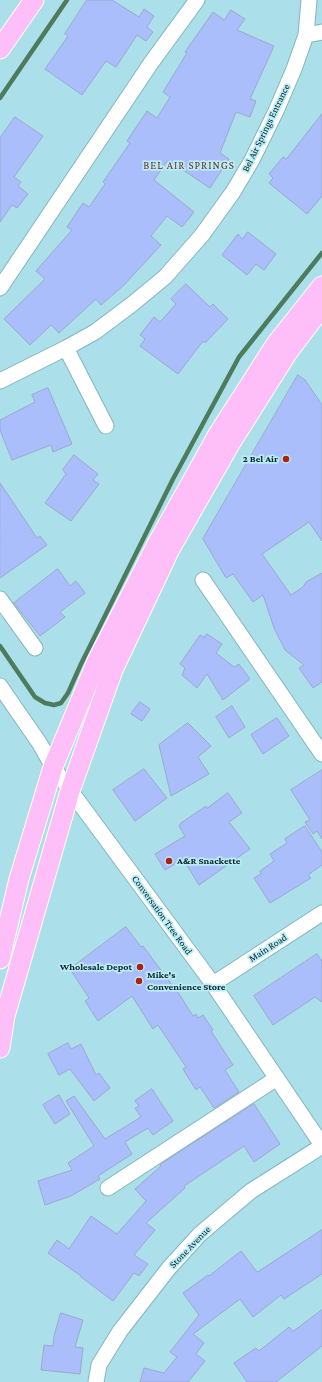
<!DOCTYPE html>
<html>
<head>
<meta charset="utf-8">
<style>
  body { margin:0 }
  canvas { display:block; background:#abdfe9 }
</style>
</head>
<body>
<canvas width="322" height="1382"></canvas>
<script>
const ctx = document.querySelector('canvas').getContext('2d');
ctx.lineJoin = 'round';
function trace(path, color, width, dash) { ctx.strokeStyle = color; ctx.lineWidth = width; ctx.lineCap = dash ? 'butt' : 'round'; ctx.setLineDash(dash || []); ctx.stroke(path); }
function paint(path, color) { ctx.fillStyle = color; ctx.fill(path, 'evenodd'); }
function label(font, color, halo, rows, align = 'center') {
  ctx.font = font + ' "Crimson Pro",serif'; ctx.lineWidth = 3.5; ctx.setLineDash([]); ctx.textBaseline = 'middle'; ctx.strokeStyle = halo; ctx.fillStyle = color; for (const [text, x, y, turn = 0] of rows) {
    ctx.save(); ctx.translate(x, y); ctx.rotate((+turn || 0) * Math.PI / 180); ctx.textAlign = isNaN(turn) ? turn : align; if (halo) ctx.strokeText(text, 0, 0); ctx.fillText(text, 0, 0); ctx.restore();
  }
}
trace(new Path2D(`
  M 0,98 L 67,0
  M 0,646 L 35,697 L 45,703 L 54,705 L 61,703 L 68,693 L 81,664 L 173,479 L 239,357 L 322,253`), '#4c7b5d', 4.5);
const building = new Path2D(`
  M 87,0 L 112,0 L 139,17 L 144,9 L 154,16 L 147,27 L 153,32 L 146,41 L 137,35 L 116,67 L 106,61 L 82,95 L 45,69 L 68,36 L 65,34 Z
  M 231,10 L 245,19 L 237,30 L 274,46 L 250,99 L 256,101 L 250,117 L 236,112 L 220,153 L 229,159 L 210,188 L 168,160 L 154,180 L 194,212 L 182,227 L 167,216 L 151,236 L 161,245 L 123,286 L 101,305 L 96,299 L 59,333 L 51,325 L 30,345 L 4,319 L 45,279 L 36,271 L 72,230 L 67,227 L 83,203 L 89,207 L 105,184 L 103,182 L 130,143 L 127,141 L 147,111 L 157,118 L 170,97 L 163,92 L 187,53 L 185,52 L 213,12 L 224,20 Z
  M 322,114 L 322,196 L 307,214 L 269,183 L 273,178 L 269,174 L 283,157 L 286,159 Z
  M 15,117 L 43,136 L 14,177 L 21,182 L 18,186 L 28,194 L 17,208 L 12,205 L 0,222 L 0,138 Z
  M 248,232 L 276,254 L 264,270 L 256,264 L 247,275 L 222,255 L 238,234 L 242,239 Z
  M 186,284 L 210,307 L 213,304 L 228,319 L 205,343 L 203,341 L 178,374 L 140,346 L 145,339 L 140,335 L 154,317 L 160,322 L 176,304 L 171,299 Z
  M 298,375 L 305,380 L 322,405 L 322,541 L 309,522 L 262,554 L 291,595 L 303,587 L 306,582 L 322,573 L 322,682 L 313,688 L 299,668 L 304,665 L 285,650 L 274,628 L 263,595 L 253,602 L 233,574 L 226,578 L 203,539 Z
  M 48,388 L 72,444 L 53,452 L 51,445 L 12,460 L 0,430 L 0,420 L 35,402 L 32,395 Z
  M 74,455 L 98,474 L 93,480 L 99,484 L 71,521 L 45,503 L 66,474 L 63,470 Z
  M 0,483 L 37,538 L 40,536 L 47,545 L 0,578 Z
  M 58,569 L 70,586 L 76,581 L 85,593 L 60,612 L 65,617 L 40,636 L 14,603 Z
  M 207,634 L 222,644 L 216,653 L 234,667 L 239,664 L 250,679 L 223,700 L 207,674 L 197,688 L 182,675 L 185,668 L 180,664 L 200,635 L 204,637 Z
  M 140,702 L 150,709 L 142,721 L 131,714 Z
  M 232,706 L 245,727 L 229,738 L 216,717 Z
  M 277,718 L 289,736 L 263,754 L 251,735 Z
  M 188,723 L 211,746 L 198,757 L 209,774 L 171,796 L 159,745 Z
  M 144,769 L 167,798 L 135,821 L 113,790 Z
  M 322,770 L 322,839 L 317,831 L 313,834 L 305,822 L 310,820 L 291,790 Z
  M 228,793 L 242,813 L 229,822 L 250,849 L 199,885 L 183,859 L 165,870 L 155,854 L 185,836 L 179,826 L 181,823 L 206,806 L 207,808 Z
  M 305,826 L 322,852 L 322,865 L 308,875 L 311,878 L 270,903 L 254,878 L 261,874 L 260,871 L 274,861 L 270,854 L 287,843 L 285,839 Z
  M 126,927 L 141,947 L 143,946 L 175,989 L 176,989 L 193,1016 L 196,1014 L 198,1018 L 203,1015 L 213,1030 L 211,1031 L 233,1065 L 225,1070 L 239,1092 L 214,1108 L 200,1087 L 196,1090 L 183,1069 L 186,1067 L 158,1025 L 153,1029 L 132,996 L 98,1021 L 85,1001 L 89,998 L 70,969 Z
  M 317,954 L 322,961 L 322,1002 L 315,997 L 273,1025 L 254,996 Z
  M 68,1043 L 71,1049 L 81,1044 L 96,1075 L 99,1073 L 110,1088 L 94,1101 L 70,1069 L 59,1075 L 48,1054 Z
  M 152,1089 L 173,1121 L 153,1135 L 148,1128 L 125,1142 L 132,1154 L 98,1176 L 100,1179 L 71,1196 L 45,1205 L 38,1181 L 72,1170 L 68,1163 L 94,1146 L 66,1101 L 74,1096 L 105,1139 L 141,1117 L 135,1108 L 139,1106 L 135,1101 Z
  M 59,1095 L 70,1114 L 55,1124 L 43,1105 Z
  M 254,1104 L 280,1144 L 254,1162 L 244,1146 L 184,1186 L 185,1188 L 146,1223 L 155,1230 L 134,1255 L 148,1264 L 139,1276 L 134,1273 L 113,1301 L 81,1277 L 81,1276 L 48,1253 L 57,1240 L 69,1249 L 91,1216 L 117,1234 L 146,1201 L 135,1189 L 161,1166 L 160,1165 Z
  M 322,1230 L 322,1274 L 284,1299 L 281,1295 L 253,1317 L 240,1299 L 193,1334 L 204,1343 L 196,1354 L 205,1361 L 188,1382 L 140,1382 L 144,1368 L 164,1373 L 177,1357 L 170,1352 L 199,1315 L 183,1293 L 208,1275 L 209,1276 L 241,1251 L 257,1272 Z
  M 322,1310 L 322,1346 L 276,1382 L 247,1382 L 234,1363 L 256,1348 L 259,1351 L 289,1327 L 293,1331 Z
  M 61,1313 L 83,1320 L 75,1347 L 83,1348 L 80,1374 L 41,1370 L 44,1345 L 53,1346 L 54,1336 Z`);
paint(building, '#aabefc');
trace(building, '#9ca8cd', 1);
const minor = new Path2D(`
  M 306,35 L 322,32
  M 0,288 L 151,63 L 197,0
  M 66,348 L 106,426
  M 0,381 L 66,348 L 95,332 L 131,305 L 165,277 L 202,235 L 233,192 L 252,160 L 276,111 L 294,69 L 306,35 L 309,0
  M 203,580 L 322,754
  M 0,599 L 35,648
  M 0,686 L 40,744 L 53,767 L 213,984 L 322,1145
  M 213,984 L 322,913
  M 108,1188 L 277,1078
  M 96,1382 L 99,1365 L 120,1331 L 169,1268 L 200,1234 L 251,1191 L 322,1146`);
const major = new Path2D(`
  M 0,49 L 34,0
  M 0,959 L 19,879 L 53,767 L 97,661 L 158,542 L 217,436 L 276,344 L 322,286
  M 0,1048 L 5,1016 L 70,791 L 113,670 L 170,549 L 230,444 L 288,352 L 322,307`);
trace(minor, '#83b5bf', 17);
trace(major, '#fff', 21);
trace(minor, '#fff', 15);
trace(major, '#febff8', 19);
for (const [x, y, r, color] of [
  [286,459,4,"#af2010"],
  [169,861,4,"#af2010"],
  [140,967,4,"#af2010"],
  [139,981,4,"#af2010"]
]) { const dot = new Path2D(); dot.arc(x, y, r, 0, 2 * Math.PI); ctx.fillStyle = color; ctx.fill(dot); trace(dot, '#b8ecf6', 1.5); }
label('10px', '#0c2124', '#b8ecf6', [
  ["Bel Air Springs Entrance",266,128,-64],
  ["Conversation Tree Road",162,915,54],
  ["Main Road",268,948,-33],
  ["Stone Avenue",190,1247,-46]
]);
label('bold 10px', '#0c2124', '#b8ecf6', [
  ["2 Bel Air",278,459],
  ["A&R Snackette",177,861,"left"],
  ["Wholesale Depot",132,967],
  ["Mike's",147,975,"left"],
  ["Convenience Store",147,987,"left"]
], 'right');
ctx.letterSpacing = '1px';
label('11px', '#732e24', '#b8ecf6', [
  ["BEL AIR SPRINGS",189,166]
]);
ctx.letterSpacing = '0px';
</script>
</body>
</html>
